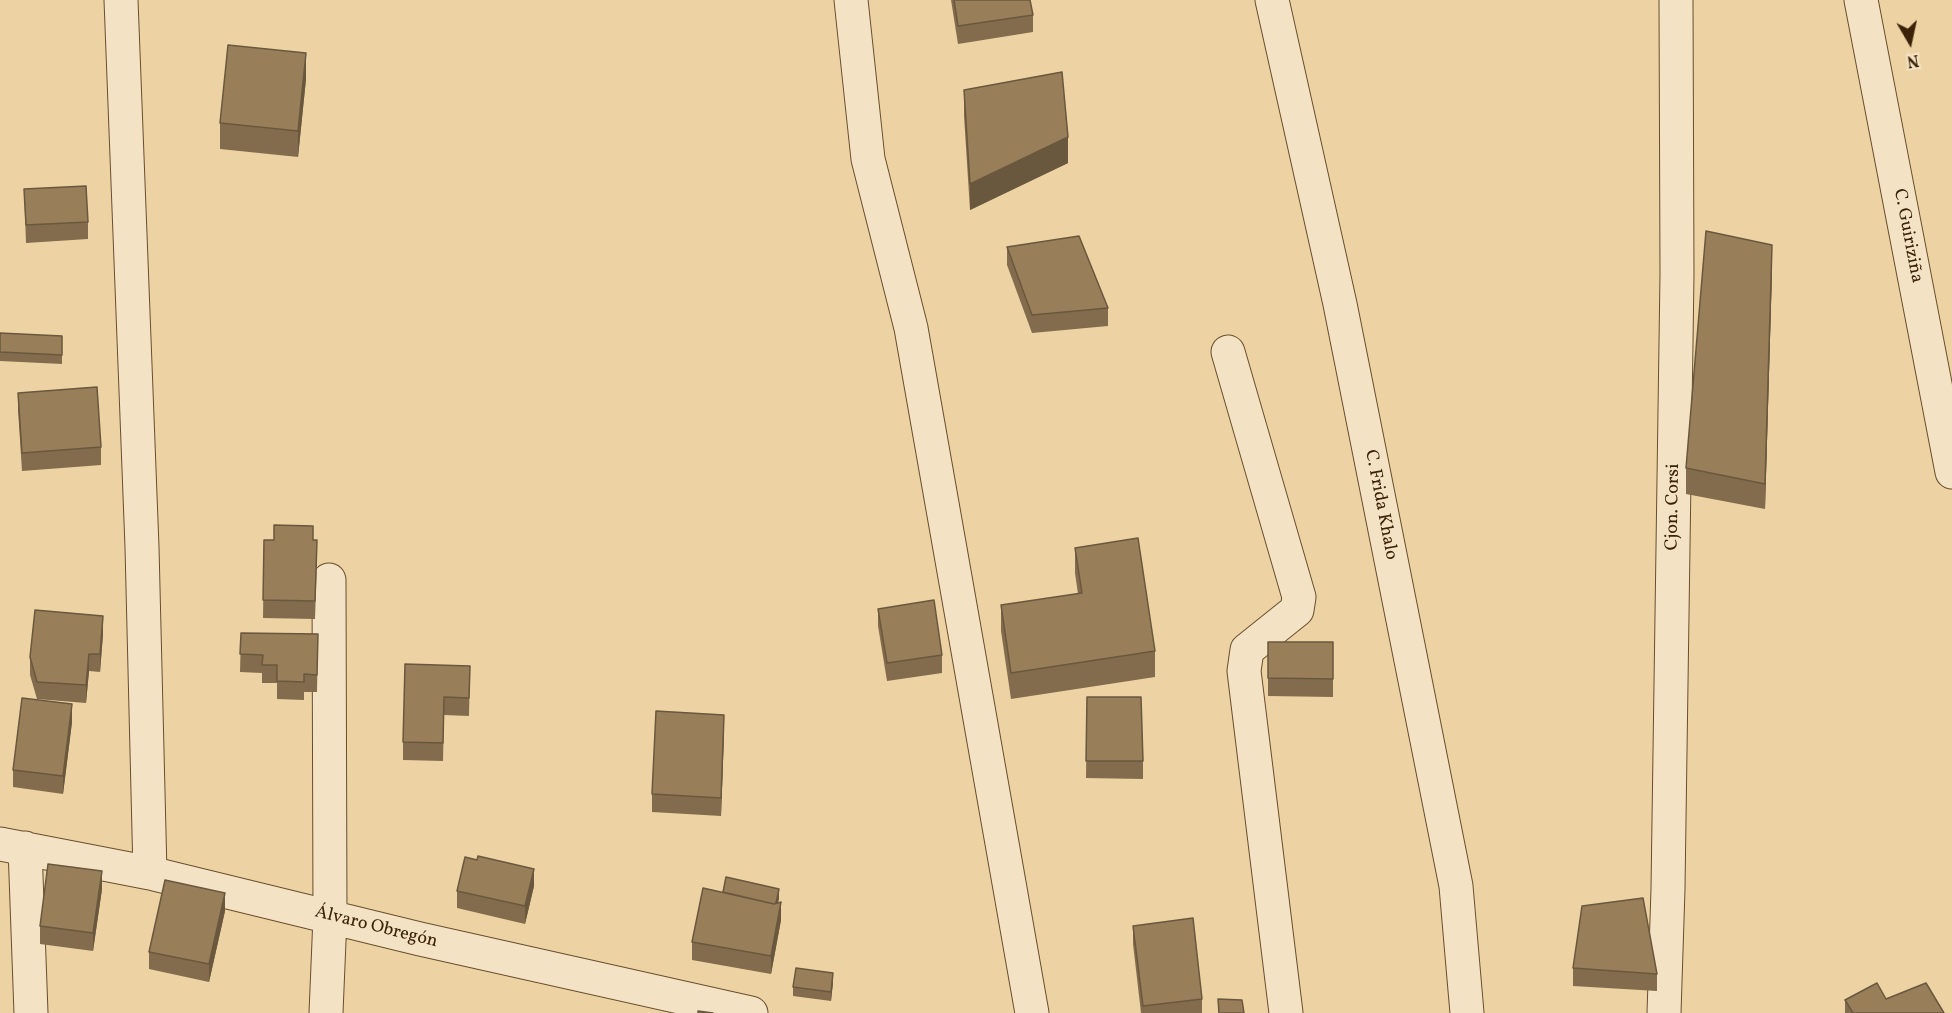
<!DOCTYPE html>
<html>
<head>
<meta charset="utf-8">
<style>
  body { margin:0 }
  #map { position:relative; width:1952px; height:1013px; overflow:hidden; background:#edd3a3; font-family:Vollkorn,serif }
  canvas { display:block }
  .north { position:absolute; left:1880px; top:12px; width:60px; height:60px; -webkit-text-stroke:4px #f3e2c3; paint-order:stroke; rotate:171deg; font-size:16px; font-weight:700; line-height:24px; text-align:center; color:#3b2208 }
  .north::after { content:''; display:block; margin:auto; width:21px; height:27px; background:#3b2208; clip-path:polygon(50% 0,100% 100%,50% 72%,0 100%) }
</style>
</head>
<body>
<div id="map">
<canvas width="1952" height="1013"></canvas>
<div class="north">N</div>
</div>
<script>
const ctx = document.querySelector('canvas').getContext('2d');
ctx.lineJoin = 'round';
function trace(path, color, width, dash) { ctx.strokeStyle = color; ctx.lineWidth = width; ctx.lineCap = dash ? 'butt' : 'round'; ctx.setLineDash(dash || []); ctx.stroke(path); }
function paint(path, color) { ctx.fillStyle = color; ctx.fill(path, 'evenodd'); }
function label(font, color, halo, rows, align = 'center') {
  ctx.font = font + ' Vollkorn,serif'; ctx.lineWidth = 6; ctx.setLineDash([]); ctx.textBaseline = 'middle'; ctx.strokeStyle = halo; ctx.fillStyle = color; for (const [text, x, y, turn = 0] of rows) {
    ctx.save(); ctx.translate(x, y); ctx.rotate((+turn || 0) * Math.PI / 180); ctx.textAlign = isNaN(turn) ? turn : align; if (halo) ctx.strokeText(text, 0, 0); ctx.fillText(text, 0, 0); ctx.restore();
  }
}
const minor = new Path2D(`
  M 121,0 L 142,547 L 150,873
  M 851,0 L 868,159 L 911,328 L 1032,1013
  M 1272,0 L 1340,304 L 1456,886 L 1467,1013
  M 1861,0 L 1952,472
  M 1228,352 L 1299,597 L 1297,610 L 1247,650 L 1244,671 L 1286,1013
  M 0,844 L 150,873 L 420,939 L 751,1013
  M 25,848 L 31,1013
  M 326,1013 L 330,917 L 329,580
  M 1664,1013 L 1668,889 L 1677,274 L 1676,0`);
trace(minor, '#684e2f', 35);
trace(minor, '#f3e2c3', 33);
paint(new Path2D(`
  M 951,0 L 1030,0 L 1033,15 L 1033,32 L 958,44 Z
  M 306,79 L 298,157 L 220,149 L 220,123 Z
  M 964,90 L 1068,163 L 970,210 L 964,116 Z
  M 24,189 L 88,222 L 88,239 L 26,243 Z
  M 1007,247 L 1108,308 L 1108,326 L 1032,333 L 1007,265 Z
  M 1772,271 L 1765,509 L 1686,494 L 1686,468 Z
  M 0,333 L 62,336 L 62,364 L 0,361 Z
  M 18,393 L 101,447 L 101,465 L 22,471 L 18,410 Z
  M 264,540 L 313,540 L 317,558 L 315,619 L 263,618 Z
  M 1075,548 L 1155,651 L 1155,677 L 1011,699 L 1001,631 L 1001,605 L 1078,594 L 1075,573 Z
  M 878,609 L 942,655 L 942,673 L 887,681 L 878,626 Z
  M 241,633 L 318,634 L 317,692 L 304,692 L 304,700 L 277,699 L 277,683 L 262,683 L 262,673 L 240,672 Z
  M 103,634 L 100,672 L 89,671 L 86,703 L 37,699 L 30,675 L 30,657 Z
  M 1268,642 L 1333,642 L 1333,697 L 1268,696 Z
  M 470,666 L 469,716 L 444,715 L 443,761 L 403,760 L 403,742 Z
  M 1087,697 L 1143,761 L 1143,779 L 1086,778 Z
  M 72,722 L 63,794 L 13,787 L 13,770 Z
  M 724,732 L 721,816 L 652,812 L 652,794 Z
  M 534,886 L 525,924 L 457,908 L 457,891 Z
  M 102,889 L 93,951 L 40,944 L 40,926 Z
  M 723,892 L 779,898 L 778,903 L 781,920 L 771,974 L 692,960 L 692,942 Z
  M 225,911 L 209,982 L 149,969 L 149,952 Z
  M 1133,926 L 1202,999 L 1202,1013 L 1141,1013 L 1133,944 Z
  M 1573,968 L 1657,974 L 1657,991 L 1573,986 Z
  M 833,982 L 831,1001 L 793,996 L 793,987 Z
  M 1886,999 L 1944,1013 L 1845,1013 L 1845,1000 Z`), '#836c4d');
paint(new Path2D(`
  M 306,53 L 306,79 L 298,157 L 298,131 Z
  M 1068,137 L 1068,163 L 970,210 L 970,184 Z
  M 1772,245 L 1772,271 L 1765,509 L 1765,484 Z
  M 103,616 L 103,634 L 100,672 L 100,654 Z
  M 89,654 L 89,671 L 86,703 L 86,685 Z
  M 72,704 L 72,722 L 63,794 L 63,776 Z
  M 724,715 L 724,732 L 721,816 L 721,798 Z
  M 534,869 L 534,886 L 525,924 L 525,906 Z
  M 102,871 L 102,889 L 93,951 L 93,933 Z
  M 779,889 L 779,898 L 774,921 L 774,912 Z
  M 225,893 L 225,911 L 209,982 L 209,964 Z
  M 781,902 L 781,920 L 771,974 L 771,956 Z
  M 833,973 L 833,982 L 831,1001 L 831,992 Z`), '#6a583e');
const building = new Path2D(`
  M 954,0 L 1030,0 L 1033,15 L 958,26 Z
  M 228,45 L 306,53 L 298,131 L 220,123 Z
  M 1062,72 L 1068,137 L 970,184 L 964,90 Z
  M 86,186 L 88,222 L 26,225 L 24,189 Z
  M 1706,231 L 1772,245 L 1765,484 L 1686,468 Z
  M 1079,236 L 1108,308 L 1032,315 L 1007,247 Z
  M 0,333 L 62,336 L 62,355 L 0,352 Z
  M 97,387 L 101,447 L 22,453 L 18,393 Z
  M 274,525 L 313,526 L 313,540 L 317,540 L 315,601 L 263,600 L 264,540 L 274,540 Z
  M 1138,538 L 1155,651 L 1011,673 L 1001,605 L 1082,593 L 1075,548 Z
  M 934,600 L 942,655 L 887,663 L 878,609 Z
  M 35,610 L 103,616 L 100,654 L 89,654 L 86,685 L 37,682 L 30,657 Z
  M 241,633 L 318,634 L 317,675 L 304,674 L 304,682 L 277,681 L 277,665 L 262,665 L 263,655 L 240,654 Z
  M 1268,642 L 1333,642 L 1333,679 L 1268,678 Z
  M 405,664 L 470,666 L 469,698 L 444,697 L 443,743 L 403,742 Z
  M 1087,697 L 1141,697 L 1143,761 L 1086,761 Z
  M 22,698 L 72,704 L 63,776 L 13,770 Z
  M 656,711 L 724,715 L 721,798 L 652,794 Z
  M 478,856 L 534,869 L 525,906 L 457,891 L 465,857 L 477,860 Z
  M 48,864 L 102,871 L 93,933 L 40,926 Z
  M 726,877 L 779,889 L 776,903 L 774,904 L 723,892 Z
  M 165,880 L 225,893 L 209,964 L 149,952 Z
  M 703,888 L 774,904 L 781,902 L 771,956 L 692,942 Z
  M 1643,898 L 1657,974 L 1573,968 L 1582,906 Z
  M 1193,918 L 1202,999 L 1143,1006 L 1133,926 Z
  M 796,968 L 833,973 L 831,992 L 793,987 Z
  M 1877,983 L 1886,999 L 1926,983 L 1944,1013 L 1853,1013 L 1845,1000 Z
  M 1218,999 L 1242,1000 L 1244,1013 L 1219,1013 Z
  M 698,1011 L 713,1013 L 698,1013 Z`);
paint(building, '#987e59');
trace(building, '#6a583e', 1.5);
label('18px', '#3b2208', '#f3e2c3', [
  ["C. Guiriziña",1907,236,79],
  ["C. Frida Khalo",1380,505,79],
  ["Cjon. Corsi",1674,507,-89],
  ["Álvaro Obregón",376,928,14]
]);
</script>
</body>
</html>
